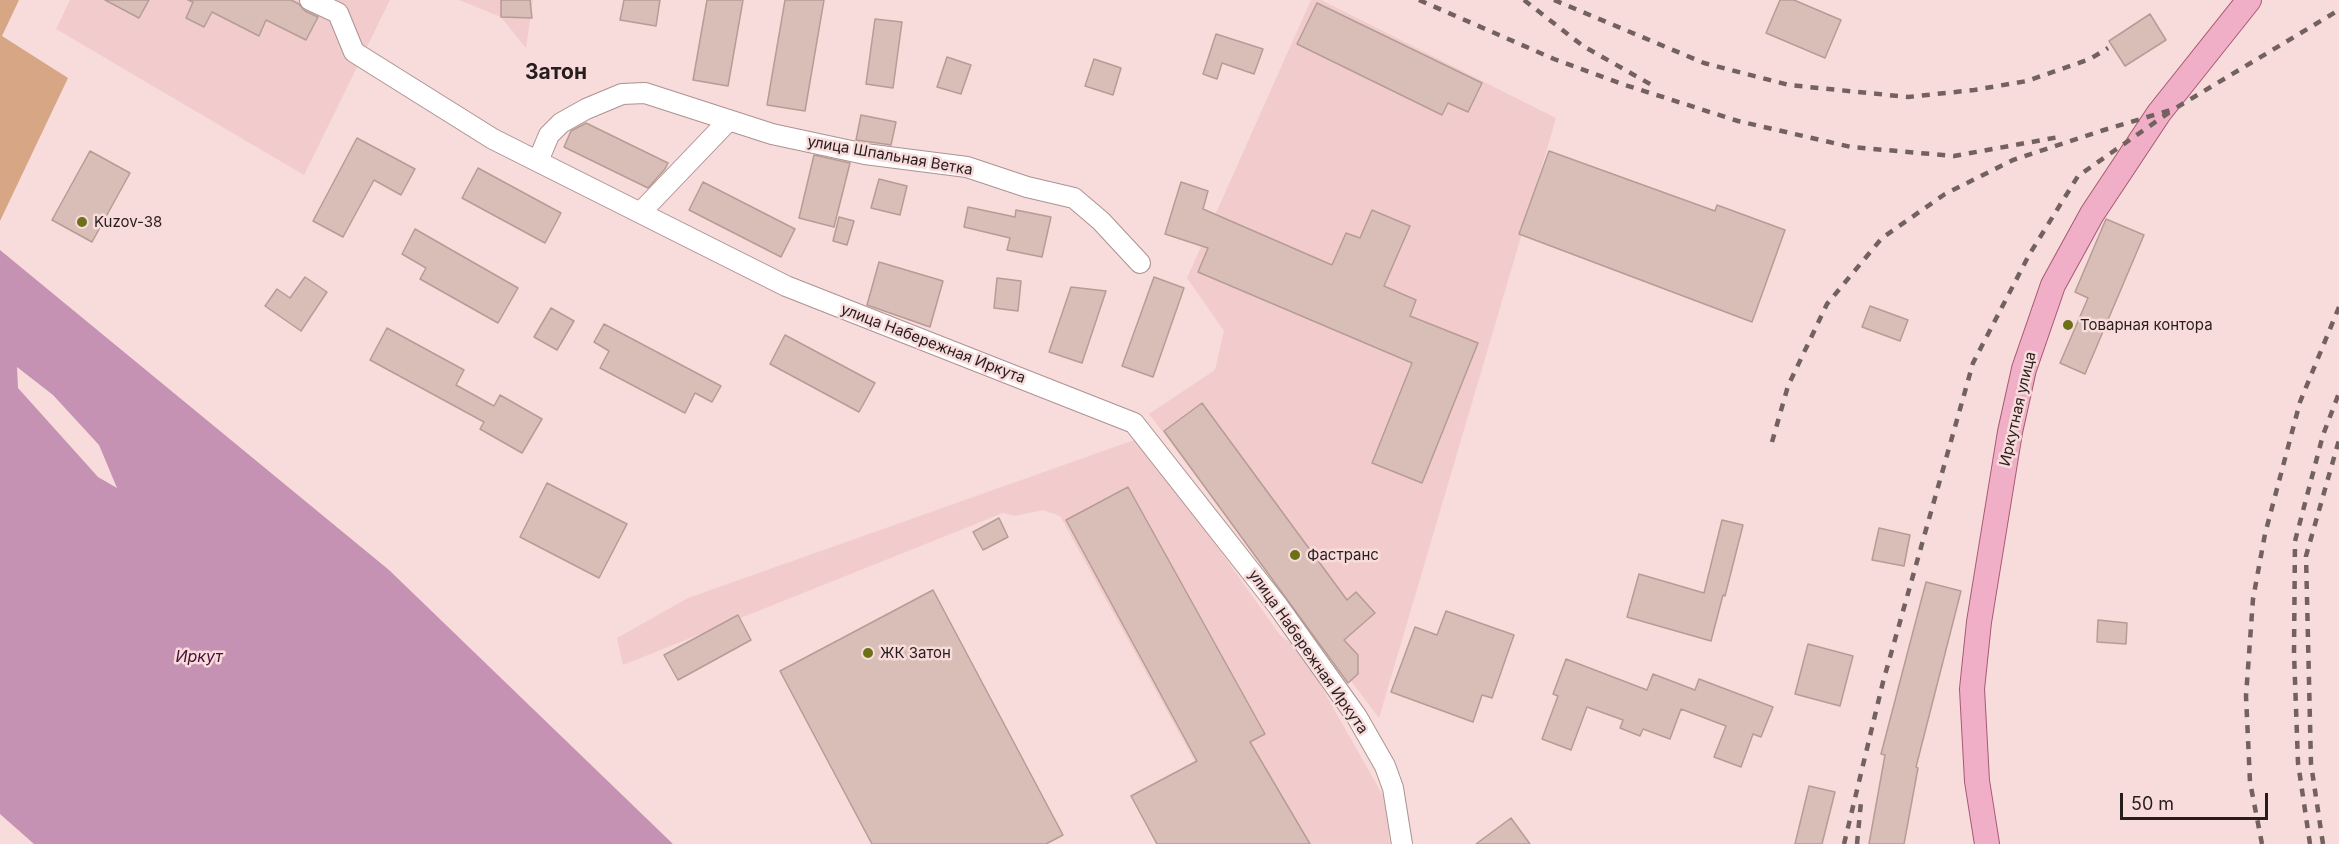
<!DOCTYPE html>
<html>
<head>
<meta charset="utf-8">
<style>
  body { margin:0 }
  #map { position:relative; width:2339px; height:844px; overflow:hidden; background:#f8dbdb; font-family:Inter,sans-serif }
  canvas { display:block }
  .scale { position:absolute; left:2120px; top:793px; width:148px; height:27px; box-sizing:border-box; border:3px solid #281d1d; border-top:0; padding-left:8px; font-size:18px; line-height:21px; white-space:nowrap; color:#281d1d; -webkit-text-stroke:4px #f8dbdb; paint-order:stroke }
</style>
</head>
<body>
<div id="map">
<canvas width="2339" height="844"></canvas>
<div class="scale">50 m</div>
</div>
<script>
const ctx = document.querySelector('canvas').getContext('2d');
ctx.lineJoin = 'round';
function paint(path, color) { ctx.fillStyle = color; ctx.fill(path, 'evenodd'); }
function trace(path, color, width, dash) { ctx.strokeStyle = color; ctx.lineWidth = width; ctx.lineCap = dash ? 'butt' : 'round'; ctx.setLineDash(dash || []); ctx.stroke(path); }
function label(font, color, halo, rows, align = 'center') {
  ctx.font = font + ' Inter,sans-serif'; ctx.lineWidth = 5; ctx.setLineDash([]); ctx.textBaseline = 'middle'; ctx.strokeStyle = halo; ctx.fillStyle = color; for (const [text, x, y, turn = 0] of rows) {
    ctx.save(); ctx.translate(x, y); ctx.rotate((+turn || 0) * Math.PI / 180); ctx.textAlign = isNaN(turn) ? turn : align; if (halo) ctx.strokeText(text, 0, 0); ctx.fillText(text, 0, 0); ctx.restore();
  }
}
paint(new Path2D(`
  M 70,0 L 390,0 L 304,175 L 56,29 Z
  M 459,0 L 533,0 L 526,48 L 501,17 Z
  M 1311,0 L 1321,0 L 1556,118 L 1379,718 L 1149,414 L 1215,370 L 1224,331 L 1187,278 Z
  M 1140,438 L 1280,635 L 1301,651 L 1385,799 L 1390,844 L 1240,844 L 1060,516 L 1043,510 L 1015,516 L 1003,513 L 623,665 L 617,638 L 688,598 Z`), '#f2cccc');
paint(new Path2D(`
  M 0,0 L 19,0 L 2,36 L 68,78 L 0,221 Z`), '#d7a684');
paint(new Path2D(`
  M 0,250 L 389,570 L 673,844 L 34,844 L 0,814 ZM 17,367 L 53,395 L 99,445 L 117,488 L 98,477 L 18,388 Z`), '#c592b4');
const building = new Path2D(`
  M 105,0 L 149,0 L 139,18 Z
  M 188,0 L 291,0 L 299,4 L 305,11 L 318,17 L 306,40 L 266,20 L 259,36 L 212,12 L 204,27 L 186,18 L 193,2 Z
  M 501,0 L 530,0 L 532,18 L 501,17 Z
  M 624,0 L 660,0 L 656,26 L 620,20 Z
  M 707,0 L 743,0 L 728,86 L 693,80 Z
  M 785,0 L 824,0 L 805,111 L 767,105 Z
  M 1780,0 L 1794,0 L 1841,20 L 1825,58 L 1766,33 Z
  M 1317,3 L 1482,83 L 1468,112 L 1448,103 L 1442,115 L 1297,44 Z
  M 2150,14 L 2166,40 L 2125,66 L 2109,41 Z
  M 875,19 L 902,22 L 893,88 L 866,84 Z
  M 1216,34 L 1263,49 L 1254,74 L 1222,63 L 1217,79 L 1203,74 Z
  M 947,57 L 971,65 L 961,94 L 937,87 Z
  M 1094,59 L 1121,68 L 1113,95 L 1085,86 Z
  M 861,115 L 896,122 L 891,145 L 856,140 Z
  M 586,123 L 668,163 L 665,169 L 648,188 L 564,147 L 571,131 Z
  M 357,138 L 415,169 L 401,195 L 374,180 L 343,237 L 313,221 Z
  M 90,151 L 130,173 L 92,242 L 52,220 Z
  M 1549,151 L 1715,211 L 1717,205 L 1785,230 L 1752,322 L 1519,234 Z
  M 814,155 L 850,163 L 834,227 L 799,218 Z
  M 478,168 L 561,213 L 545,243 L 462,198 Z
  M 879,179 L 907,186 L 900,215 L 871,208 Z
  M 703,182 L 795,229 L 781,257 L 689,210 Z
  M 1181,182 L 1208,191 L 1203,209 L 1332,265 L 1346,233 L 1360,238 L 1372,210 L 1410,226 L 1384,286 L 1416,300 L 1410,316 L 1478,343 L 1422,483 L 1372,463 L 1412,363 L 1198,272 L 1208,248 L 1165,234 Z
  M 968,207 L 1015,217 L 1016,210 L 1051,217 L 1042,257 L 1007,250 L 1010,238 L 964,227 Z
  M 839,217 L 854,221 L 847,245 L 833,241 Z
  M 2106,219 L 2144,235 L 2085,374 L 2060,363 L 2088,298 L 2075,292 Z
  M 415,229 L 518,288 L 498,323 L 420,279 L 426,268 L 402,254 Z
  M 879,262 L 943,281 L 930,327 L 867,305 Z
  M 305,277 L 327,292 L 301,331 L 265,306 L 277,289 L 290,298 Z
  M 1154,277 L 1184,288 L 1153,377 L 1122,366 Z
  M 997,278 L 1021,281 L 1018,311 L 994,308 Z
  M 1071,287 L 1106,291 L 1082,363 L 1049,352 Z
  M 1870,306 L 1908,320 L 1900,341 L 1862,327 Z
  M 551,308 L 574,321 L 557,350 L 534,337 Z
  M 604,324 L 721,386 L 712,402 L 695,393 L 685,413 L 600,368 L 609,351 L 594,342 Z
  M 387,328 L 464,370 L 456,385 L 494,406 L 500,395 L 542,419 L 522,453 L 480,429 L 484,422 L 370,360 Z
  M 785,335 L 875,383 L 859,412 L 770,364 Z
  M 1202,403 L 1347,600 L 1356,592 L 1375,613 L 1344,640 L 1358,655 L 1358,674 L 1348,683 L 1164,431 Z
  M 547,483 L 627,524 L 599,578 L 520,537 Z
  M 1128,487 L 1265,734 L 1250,742 L 1310,844 L 1157,844 L 1131,796 L 1197,761 L 1066,520 Z
  M 999,518 L 1008,537 L 983,550 L 973,532 Z
  M 1722,520 L 1743,525 L 1725,596 L 1723,595 L 1711,641 L 1627,617 L 1639,574 L 1704,593 Z
  M 1879,528 L 1910,535 L 1904,566 L 1872,560 Z
  M 1926,582 L 1961,591 L 1916,767 L 1918,768 L 1904,844 L 1869,844 L 1885,755 L 1881,754 Z
  M 933,590 L 1063,835 L 1046,844 L 872,844 L 780,671 Z
  M 1446,611 L 1514,635 L 1492,698 L 1482,695 L 1473,722 L 1391,692 L 1415,627 L 1437,635 Z
  M 738,615 L 751,640 L 678,680 L 664,655 Z
  M 2098,620 L 2127,623 L 2126,644 L 2097,642 Z
  M 1808,644 L 1853,656 L 1840,706 L 1795,694 Z
  M 1566,659 L 1647,690 L 1653,674 L 1695,690 L 1699,679 L 1773,707 L 1761,737 L 1753,734 L 1741,767 L 1714,757 L 1726,726 L 1681,709 L 1670,739 L 1643,729 L 1640,736 L 1620,728 L 1623,720 L 1587,707 L 1571,750 L 1542,739 L 1558,696 L 1553,694 Z
  M 1809,786 L 1835,792 L 1822,844 L 1795,844 Z
  M 1511,818 L 1530,844 L 1476,844 Z`);
paint(building, '#d8beb6');
trace(building, '#b69c95', 1.5);
const minor = new Path2D(`
  M 310,0 L 338,13 L 354,52 L 493,139 L 786,286 L 1134,423 L 1278,606 L 1357,717 L 1385,766 L 1393,788 L 1402,844
  M 538,161 L 549,135 L 561,123 L 586,109 L 622,94 L 645,93 L 772,134 L 865,154 L 967,167 L 1027,187 L 1074,198 L 1101,221 L 1140,263
  M 641,212 L 729,120`);
const major = new Path2D(`
  M 1987,844 L 1977,781 L 1972,689 L 1979,622 L 2010,432 L 2024,369 L 2053,285 L 2092,214 L 2159,113 L 2249,0`);
trace(minor, '#ad9292', 22);
trace(major, '#a55973', 26);
trace(minor, '#fff', 20);
trace(major, '#f1afc7', 24);
trace(new Path2D(`
  M 1419,0 L 1554,59 L 1622,84 L 1738,121 L 1851,147 L 1954,156 L 2059,137
  M 1524,0 L 1583,46 L 1657,88
  M 1554,0 L 1704,63 L 1789,85 L 1908,97 L 1974,90 L 2027,81 L 2090,59 L 2108,48
  M 1772,442 L 1788,386 L 1827,304 L 1882,238 L 1945,194 L 2013,160 L 2104,130 L 2174,109 L 2339,10
  M 1844,844 L 1883,682 L 1973,363 L 2029,255 L 2078,176 L 2174,109
  M 1857,844 L 1861,802
  M 2262,844 L 2250,782 L 2246,696 L 2253,599 L 2265,534 L 2300,402 L 2339,307
  M 2310,844 L 2298,763 L 2294,653 L 2295,541 L 2323,435 L 2339,393
  M 2323,844 L 2311,764 L 2306,556 L 2339,440`), '#736161', 4.5, [8, 8]);
for (const [x, y, r, color] of [
  [82,222,6,"#6c7117"],
  [2068,325,6,"#6c7117"],
  [1295,555,6,"#6c7117"],
  [868,653,6,"#6c7117"]
]) { const dot = new Path2D(); dot.arc(x, y, r, 0, 2 * Math.PI); ctx.fillStyle = color; ctx.fill(dot); trace(dot, '#f8dbdb', 2); }
label('15px', '#281d1d', '#f8dbdb', [
  ["улица Шпальная Ветка",890,156,10],
  ["улица Набережная Иркута",933,344,21],
  ["Иркутная улица",2018,409,-77],
  ["улица Набережная Иркута",1308,652,55]
]);
label('15px', '#281d1d', '#f8dbdb', [
  ["Kuzov-38",94,222],
  ["Товарная контора",2080,325],
  ["Фастранс",1307,555],
  ["ЖК Затон",880,653]
], 'left');
label('italic 16px', '#4a0d3b', '#f8dbdb', [
  ["Иркут",199,657]
]);
label('bold 21px', '#281d1d', '#f8dbdb', [
  ["Затон",556,73]
]);
</script>
</body>
</html>
